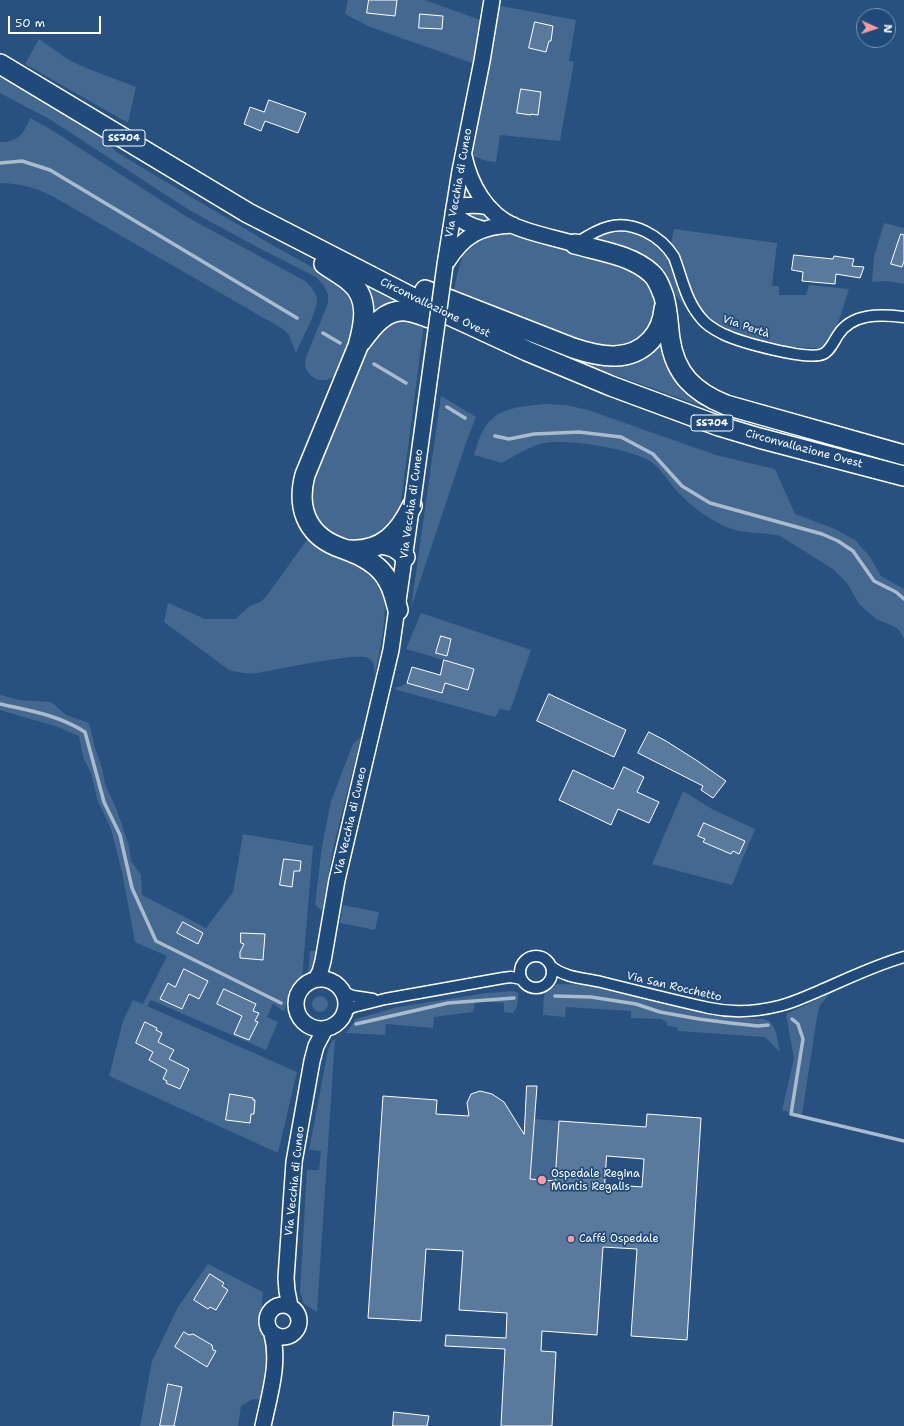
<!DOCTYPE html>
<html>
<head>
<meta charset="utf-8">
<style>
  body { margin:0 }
  #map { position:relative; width:904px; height:1426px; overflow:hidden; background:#28517f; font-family:"Shantell Sans",sans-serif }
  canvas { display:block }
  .north { position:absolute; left:856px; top:8px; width:40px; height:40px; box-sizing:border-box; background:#1f4a7a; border:1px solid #7992af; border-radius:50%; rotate:93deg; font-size:11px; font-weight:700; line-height:16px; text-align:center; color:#fff }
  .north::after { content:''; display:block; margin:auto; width:14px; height:18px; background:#ff9aa2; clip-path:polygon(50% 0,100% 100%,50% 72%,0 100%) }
  .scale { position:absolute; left:8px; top:16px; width:93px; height:18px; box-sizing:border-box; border:2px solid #fff; border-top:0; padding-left:5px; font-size:12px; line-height:14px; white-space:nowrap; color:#fff; -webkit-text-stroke:3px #1f4a7a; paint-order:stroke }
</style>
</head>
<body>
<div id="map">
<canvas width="904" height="1426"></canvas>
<div class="north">N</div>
<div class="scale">50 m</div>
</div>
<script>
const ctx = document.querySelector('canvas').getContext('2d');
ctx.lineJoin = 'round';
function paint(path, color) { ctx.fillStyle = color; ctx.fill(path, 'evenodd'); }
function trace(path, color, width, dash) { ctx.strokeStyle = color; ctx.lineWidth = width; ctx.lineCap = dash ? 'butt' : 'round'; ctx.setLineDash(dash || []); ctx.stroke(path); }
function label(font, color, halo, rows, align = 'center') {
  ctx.font = font + ' "Shantell Sans",sans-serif'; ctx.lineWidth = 3.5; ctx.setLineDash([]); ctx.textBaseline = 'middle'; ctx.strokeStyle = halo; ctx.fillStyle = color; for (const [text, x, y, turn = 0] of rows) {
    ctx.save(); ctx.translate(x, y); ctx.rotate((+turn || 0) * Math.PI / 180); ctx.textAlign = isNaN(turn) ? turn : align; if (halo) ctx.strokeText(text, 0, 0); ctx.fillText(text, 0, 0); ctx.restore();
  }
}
paint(new Path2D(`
  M 348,0 L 425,0 L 483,21 L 475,64 L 370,27 L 345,14 Z
  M 496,5 L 576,20 L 569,61 L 574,62 L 560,141 L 500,135 L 496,162 L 487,161 L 473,156 L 473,145 Z
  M 39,39 L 69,60 L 86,68 L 136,87 L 128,123 L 25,64 Z
  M 0,75 L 88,126 L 118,153 L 156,176 L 274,246 L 341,283 L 355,299 L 355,329 L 335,376 L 327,380 L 318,380 L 310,375 L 305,367 L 306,357 L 327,306 L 328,301 L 328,295 L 324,286 L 316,277 L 257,247 L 189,210 L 51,120 L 0,93 Z
  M 30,118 L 47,127 L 187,217 L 305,281 C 311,286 316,292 317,300 C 317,312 301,341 296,353 L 289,335 L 283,329 L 52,196 C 37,188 17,183 0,183 L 0,142 C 18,143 24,133 30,118 Z
  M 480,210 L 494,220 L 479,222 L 464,214 L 466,212 Z
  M 884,223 L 904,228 L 904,284 L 887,281 L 872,282 L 874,257 Z
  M 674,229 L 777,243 L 772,286 L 779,286 L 779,295 L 806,295 L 809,285 L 849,289 C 844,304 837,332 828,343 C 824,347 821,348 816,348 L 782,346 L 732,332 L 713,324 L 698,308 L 679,257 L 671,244 Z
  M 612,231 C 633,232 659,238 669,258 C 678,274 681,294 689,311 L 676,296 L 666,279 L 595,241 L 602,235 Z
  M 505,233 L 625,269 L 638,275 L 650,287 L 654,296 L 656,307 L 655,317 L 648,334 L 620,349 L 586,343 L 454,291 C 461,255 464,236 505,233 Z
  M 362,282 L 403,303 L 370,319 Z
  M 399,317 L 424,324 L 401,502 C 399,511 395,523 387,529 C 358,556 313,537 310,498 C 310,492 312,485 313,479 L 369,347 L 378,331 Z
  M 661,337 L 674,377 L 686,392 L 704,407 L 571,359 L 597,362 Z
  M 441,396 L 476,417 L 467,440 L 411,608 Z
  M 546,404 L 566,405 L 588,410 L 716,455 L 775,469 L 795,514 L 835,529 L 855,540 L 870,557 L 881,576 L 904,589 L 904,639 L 900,631 L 895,627 L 876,619 L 859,604 L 847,583 L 833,569 L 780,536 C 761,531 742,535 724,526 C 708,518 689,505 678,492 C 669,483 663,472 654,464 C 637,449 562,437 540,444 C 527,448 514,456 502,463 L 474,455 C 477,446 479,437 484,429 C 496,407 523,406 546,404 Z
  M 308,538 C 325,551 345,556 362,567 C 372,572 380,582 383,592 C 389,610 379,658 374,677 C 374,670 376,661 368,658 C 357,652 275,670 258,673 C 247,674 239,673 229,670 L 164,622 L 168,603 L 205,619 L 235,619 L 250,606 L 260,602 L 266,597 Z
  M 421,613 L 531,650 L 510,711 L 500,709 L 495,717 L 394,689 L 407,683 L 442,693 L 445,683 L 468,690 L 474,669 L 406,649 Z
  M 0,695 L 19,700 L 50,702 L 55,705 L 66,715 L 89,723 L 95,748 L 102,768 L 105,784 L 116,808 L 121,822 L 129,846 L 131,861 L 141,875 L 142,895 L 206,928 L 233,892 L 243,834 L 313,846 L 302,979 C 292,989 288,999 284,1012 L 273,1003 L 267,1017 L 278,1022 L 266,1050 L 151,1000 L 147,1006 L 297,1072 L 278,1153 L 109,1076 L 123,1021 L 133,1000 L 143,1004 L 167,956 L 135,942 L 122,872 L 111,829 L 97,799 L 91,773 L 83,757 L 79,736 L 58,727 L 0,710 Z
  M 361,737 L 333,849 L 322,911 L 315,905 L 322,846 L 331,801 L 353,744 Z
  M 683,791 L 712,809 L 755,829 L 732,885 L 652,864 Z
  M 343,905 L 379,912 L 375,930 L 340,923 Z
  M 310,951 L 317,951 L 314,968 L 308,975 Z
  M 558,984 L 593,985 L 707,1014 L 724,1017 L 763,1019 L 769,1021 L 772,1024 L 776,1032 L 780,1052 L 765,1037 L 678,1031 L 677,1027 L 667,1026 L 667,1022 L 661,1019 L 631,1018 L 631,1011 L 566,1007 L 565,1017 L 543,1015 L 544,995 L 552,986 Z
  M 513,991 L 518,993 C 518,1002 518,1006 513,1013 L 504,1012 L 504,1003 L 475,1001 L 473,1012 L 434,1017 L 433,1028 L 386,1024 L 385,1035 L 346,1033 L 356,1019 L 398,1007 L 487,993 Z
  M 830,994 L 820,1005 L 817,1017 L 802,1115 L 782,1110 L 794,1059 L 786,1014 Z
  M312 1004a8 8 0 1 1 16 0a8 8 0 1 1-16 0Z
  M 335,1039 L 317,1312 L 304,1304 L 300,1292 L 307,1170 L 319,1170 L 321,1151 L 309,1150 L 328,1050 L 332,1041 Z
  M 535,1119 L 559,1121 L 555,1181 L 530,1179 Z
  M 208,1264 L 263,1292 L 260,1328 L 265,1338 L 266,1351 L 262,1400 L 253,1399 L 241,1406 L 238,1426 L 140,1426 L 152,1361 L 178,1307 Z`), '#446890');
trace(new Path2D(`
  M 0,163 L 22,161 L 50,170 L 297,318
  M 323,333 L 340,343
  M 374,364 L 406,383
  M 447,407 L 465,418
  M 495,436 L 509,439 L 534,434 L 579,432 L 621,437 L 653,454 L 682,486 L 710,503 L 822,534 L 838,541 L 853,551 L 874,581 L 896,592 L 904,599
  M 0,704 C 31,711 58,715 85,732 L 104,802 L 120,835 L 132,888 L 156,941 L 281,1003
  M 555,996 L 591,997 L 636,1004 L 660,1012 L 699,1019 L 730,1023 L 758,1026 L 768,1025
  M 792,1019 L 798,1024 L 803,1039 L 791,1114 L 904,1141
  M 356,1024 L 448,1003 L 514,998`), '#aabbcd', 3.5);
const building = new Path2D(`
  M 369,0 L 397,0 L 395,16 L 367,13 Z
  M 420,14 L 443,16 L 442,29 L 419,28 Z
  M 535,22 L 553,26 L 551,41 L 549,41 L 546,52 L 529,48 Z
  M 521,89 L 541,92 L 538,115 L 531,114 L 531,115 L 517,113 Z
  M 269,100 L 306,113 L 298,133 L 265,121 L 261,131 L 244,124 L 250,107 L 264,112 Z
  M 901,234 L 904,235 L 904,261 L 902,267 L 891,264 Z
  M 794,255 L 833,259 L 834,256 L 854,259 L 852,266 L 864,267 L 860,278 L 836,274 L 835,284 L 802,281 L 803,272 L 792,270 Z
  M 441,636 L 451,639 L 447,656 L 436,653 Z
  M 444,660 L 474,669 L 468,690 L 445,683 L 442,693 L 407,683 L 412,667 L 440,675 Z
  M 549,694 L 626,730 L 614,757 L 537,721 Z
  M 649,732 L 666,741 L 696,760 L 726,781 L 713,798 L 701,790 L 703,786 L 638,753 Z
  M 624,767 L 644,777 L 637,792 L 659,802 L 649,823 L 618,809 L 611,825 L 559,800 L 573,770 L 613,789 Z
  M 704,823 L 745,841 L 739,854 L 733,851 L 731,854 L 703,842 L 705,839 L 698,836 Z
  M 284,859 L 301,861 L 300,871 L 294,871 L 292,887 L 280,885 Z
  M 183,922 L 203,933 L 198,944 L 177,933 Z
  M 241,933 L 265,934 L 263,960 L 240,958 L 240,952 L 244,944 L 241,943 Z
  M 184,969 L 208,981 L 199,999 L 189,994 L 182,1009 L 160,999 L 168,983 L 175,987 Z
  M 224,989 L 256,1004 L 253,1011 L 259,1013 L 255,1021 L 258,1022 L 249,1040 L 234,1034 L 242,1016 L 217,1004 Z
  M 145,1022 L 157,1028 L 156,1030 L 162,1033 L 158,1042 L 174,1050 L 169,1059 L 189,1069 L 180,1089 L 166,1083 L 167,1081 L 163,1079 L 167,1070 L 149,1060 L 153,1052 L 136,1043 Z
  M 527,1086 L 537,1086 L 530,1179 L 555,1181 L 559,1121 L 646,1127 L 647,1114 L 701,1118 L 687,1340 L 631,1336 L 637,1249 L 603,1247 L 597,1335 L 542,1331 L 541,1351 L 556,1352 L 552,1426 L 501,1426 L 505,1349 L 445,1346 L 446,1335 L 506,1338 L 507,1313 L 459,1310 L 463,1251 L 426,1249 L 421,1321 L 368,1318 L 383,1096 L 437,1100 L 436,1114 L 469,1116 L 467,1103 L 471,1094 L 480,1091 L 492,1094 L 504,1102 L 524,1134 ZM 607,1156 L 644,1159 L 642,1187 L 605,1184 Z
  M 230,1094 L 253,1098 L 253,1100 L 255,1100 L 254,1114 L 251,1114 L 250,1123 L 226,1120 Z
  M 210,1274 L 224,1283 L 222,1286 L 228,1290 L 216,1310 L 210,1307 L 208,1309 L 194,1300 Z
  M 184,1332 L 189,1335 L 193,1334 L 212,1345 L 213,1350 L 216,1351 L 207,1367 L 175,1347 Z
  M 168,1384 L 182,1387 L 174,1426 L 160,1426 Z
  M 394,1412 L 429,1416 L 427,1426 L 393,1426 Z`);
paint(building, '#5a7a9d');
trace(building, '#fff', 1);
const street = new Path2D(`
  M 575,244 C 586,237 596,230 608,227 C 633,220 661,236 674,257 C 682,278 686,301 701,318 C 706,325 715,330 723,334 C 740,342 807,361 823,354 C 830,351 834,341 838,335 C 852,313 880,314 904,317
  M520 972a16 16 0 1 1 32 0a16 16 0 1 1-32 0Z
  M 552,967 C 566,978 584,978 601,982 C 637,991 673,1000 709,1008 C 732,1013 755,1012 779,1006 C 792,1003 805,997 819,991 C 847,979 875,965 904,957
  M 343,992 L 353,996 L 373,999
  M 344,1012 L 353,1007 L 385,999 L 503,978 L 511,977 L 521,979`);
const secondary = new Path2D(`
  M 464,156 C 470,184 486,214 514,226 C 533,234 555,238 575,244
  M 454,207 C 466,205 476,204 488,207
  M 453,213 C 462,222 470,226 482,229
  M 447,262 C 464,235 481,226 513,225
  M 445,265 L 460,171 L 482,61 L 492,0
  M296 1004a25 25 0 1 1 50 0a25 25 0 1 1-50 0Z
  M 316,979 L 320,972 L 323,961 L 337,880 L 391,650 L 411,510
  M267 1321a16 16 0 1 1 32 0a16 16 0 1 1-32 0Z
  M 290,1306 L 287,1291 L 286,1278 L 294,1162 L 312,1061 L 316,1046 L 325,1029
  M 263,1426 C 269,1397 280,1363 272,1334`);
const highway = new Path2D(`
  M 0,64 L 248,213 L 423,303 L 527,351 L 611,386 L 719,426 L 759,438 L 904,476
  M 575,244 C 600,251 631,255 651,273 C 658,279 661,289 664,297 C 668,311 668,325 670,339 C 675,374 694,392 726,405 L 904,455
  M 324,264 C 332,270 342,275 350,282 C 370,298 364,325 358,346 L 305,475 C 297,505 305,533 336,546 C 351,552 365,556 377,567 C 390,578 394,594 398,610
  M 425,290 L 573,348 C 600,357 630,363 651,340 C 659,331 663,321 664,309
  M 361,342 C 372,327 385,309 406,311 C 416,312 426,317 436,320
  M 380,544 C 391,545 398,548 405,557
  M 349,550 C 382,552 399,533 412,506`);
trace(street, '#fff', 13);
trace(secondary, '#fff', 18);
trace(highway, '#fff', 22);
trace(street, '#1f4a7a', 10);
trace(secondary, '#1f4a7a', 15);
trace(highway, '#1f4a7a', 19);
const secondaryBridge = new Path2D(`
  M 412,506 L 445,265`);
trace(secondaryBridge, '#fff', 18, []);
trace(secondaryBridge, '#1f4a7a', 15);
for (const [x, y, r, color] of [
  [542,1180,5,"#ff9aa2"],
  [571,1239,4,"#ff9aa2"]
]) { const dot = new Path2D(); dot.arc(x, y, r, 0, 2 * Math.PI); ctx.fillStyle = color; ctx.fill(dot); trace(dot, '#1f4a7a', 1.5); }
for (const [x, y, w] of [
  [124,138,42],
  [712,423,42]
]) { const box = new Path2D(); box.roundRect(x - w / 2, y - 8, w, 16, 3); ctx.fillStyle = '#1f4a7a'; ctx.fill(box); trace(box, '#fff', 1); }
label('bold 10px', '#fff', null, [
  ["SS704",124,138],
  ["SS704",712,423]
]);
label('11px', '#fff', '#1f4a7a', [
  ["Via Vecchia di Cuneo",459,183,-80],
  ["Circonvallazione Ovest",435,308,26],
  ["Via Pertà",746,327,19],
  ["Circonvallazione Ovest",804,449,15],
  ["Via Vecchia di Cuneo",412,504,-82],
  ["Via Vecchia di Cuneo",351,821,-77],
  ["Via San Rocchetto",674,987,13],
  ["Via Vecchia di Cuneo",295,1181,-84]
]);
label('11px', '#fff', '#1f4a7a', [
  ["Ospedale Regina",551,1174],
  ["Montis Regalis",551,1187],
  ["Caffé Ospedale",579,1239]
], 'left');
</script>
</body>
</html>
